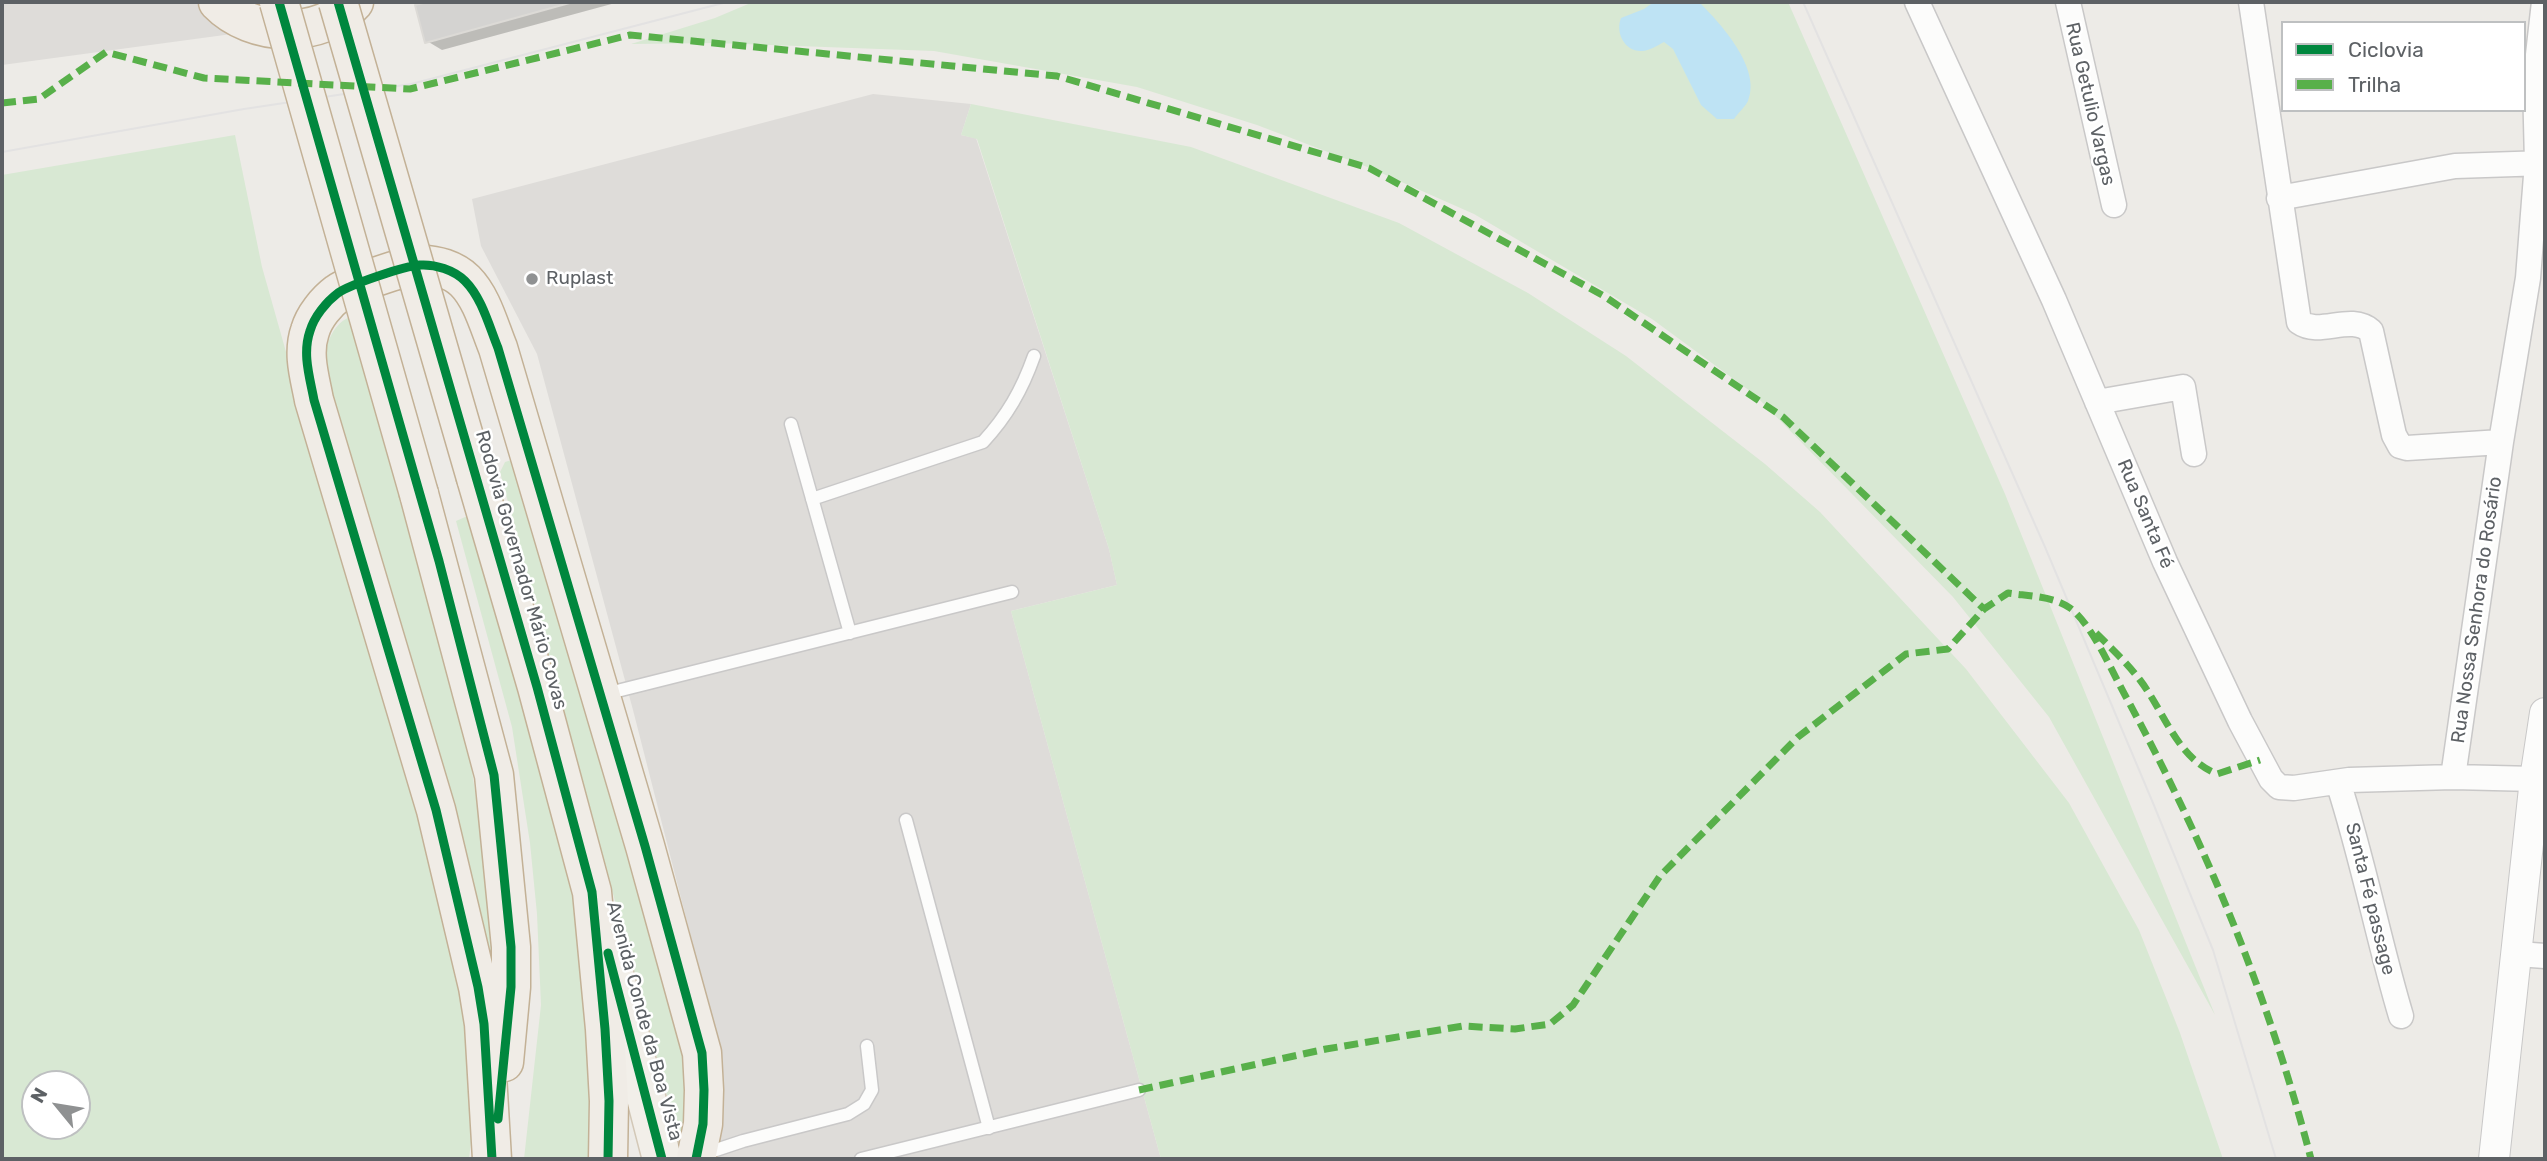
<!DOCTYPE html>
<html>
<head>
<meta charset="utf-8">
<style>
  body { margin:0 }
  #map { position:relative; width:2547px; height:1161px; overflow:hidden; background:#edebe7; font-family:Rubik,sans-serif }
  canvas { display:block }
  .frame { position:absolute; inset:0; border:4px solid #5d6165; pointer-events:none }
  .legend { position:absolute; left:2281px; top:21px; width:245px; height:91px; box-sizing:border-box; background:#fff; border:2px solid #bec0c1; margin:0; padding:9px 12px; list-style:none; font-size:21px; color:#5d6165 }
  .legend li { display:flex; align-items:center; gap:14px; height:35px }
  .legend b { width:35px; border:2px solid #bec0c1 }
  .north { position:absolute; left:21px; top:1070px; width:70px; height:70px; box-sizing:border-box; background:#fff; border:2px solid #bec0c1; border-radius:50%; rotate:300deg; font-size:19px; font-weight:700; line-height:28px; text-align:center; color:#5d6165 }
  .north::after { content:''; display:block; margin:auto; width:24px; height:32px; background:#8f9192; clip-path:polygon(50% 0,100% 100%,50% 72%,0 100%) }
</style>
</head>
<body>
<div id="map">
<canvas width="2547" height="1161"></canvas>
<div class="frame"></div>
<ul class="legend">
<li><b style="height:9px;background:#00873e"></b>Ciclovia</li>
<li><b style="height:9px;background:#58b04a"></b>Trilha</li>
</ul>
<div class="north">N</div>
</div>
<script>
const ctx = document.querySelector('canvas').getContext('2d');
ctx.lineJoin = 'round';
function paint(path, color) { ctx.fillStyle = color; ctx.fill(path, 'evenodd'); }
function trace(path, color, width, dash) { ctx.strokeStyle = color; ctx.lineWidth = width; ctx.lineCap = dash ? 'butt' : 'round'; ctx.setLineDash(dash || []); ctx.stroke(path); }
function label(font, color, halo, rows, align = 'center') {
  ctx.font = font + ' Rubik,sans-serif'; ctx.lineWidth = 5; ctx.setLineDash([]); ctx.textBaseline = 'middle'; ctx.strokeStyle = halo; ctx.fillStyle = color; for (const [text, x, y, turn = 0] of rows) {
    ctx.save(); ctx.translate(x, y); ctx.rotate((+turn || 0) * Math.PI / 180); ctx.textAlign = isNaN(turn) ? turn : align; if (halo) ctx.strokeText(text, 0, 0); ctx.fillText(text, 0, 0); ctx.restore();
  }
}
paint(new Path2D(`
  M 2,2 L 218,2 L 269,29 L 2,65 Z
  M 873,94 L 971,104 L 961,135 L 976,138 L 1109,549 L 1117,585 L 1011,611 L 1161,1159 L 711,1159 L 716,1035 L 633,710 L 537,354 L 481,246 L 472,199 Z`), '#dedcd9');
paint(new Path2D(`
  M 753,2 L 1788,2 L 2005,494 L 2215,1015 L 2049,717 L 1953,597 L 1754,394 L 1652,319 L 1474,214 L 1370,168 L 1257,125 L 1137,87 L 934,51 L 716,43 L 631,44 L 715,18 Z
  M 971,104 L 1191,147 L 1399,223 L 1528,293 L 1626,356 L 1765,464 L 1820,512 L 1966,669 L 2069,803 L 2139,930 L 2180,1033 L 2223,1159 L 1161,1159 L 1011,611 L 1117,585 L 1109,549 L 977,139 L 961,135 Z
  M 235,135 L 262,267 L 471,1006 L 476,1098 L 469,1159 L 2,1159 L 2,175 ZM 35,1084 L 77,1084 L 77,1126 L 35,1126 Z
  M 352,316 L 456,692 L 472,771 L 492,907 L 493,969 L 425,737 L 323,361 C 327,342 333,323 352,316 Z
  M 515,459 L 688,1061 L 682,1151 L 500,472 L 505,462 Z
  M 472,514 L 585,929 L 597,1159 L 524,1159 L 541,1005 L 537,914 L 530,843 L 512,727 L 456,521 Z`), '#d8e8d3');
paint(new Path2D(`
  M 1654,2 L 1699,2 C 1720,23 1762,68 1748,101 C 1745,107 1738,113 1734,119 L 1717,119 L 1701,105 L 1673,49 L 1664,42 C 1658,45 1649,51 1642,51 C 1625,52 1615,33 1621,18 L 1644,9 Z`), '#bee3f4');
paint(new Path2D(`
  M 434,2 L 619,2 L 442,50 L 427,41 L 417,6 Z`), '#0003');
const building = new Path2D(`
  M 427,2 L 573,2 L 425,43 L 415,5 Z`);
paint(building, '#d4d3d1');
trace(building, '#dcdad6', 2);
const service = new Path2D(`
  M 791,424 L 850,633
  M 812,499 L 983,442 C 1007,416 1022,390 1034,356
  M 605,694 L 1012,592
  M 906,820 L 989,1128
  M 704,1154 L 743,1141 L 848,1114 L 864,1104 L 872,1090 L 867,1046
  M 861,1159 L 1139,1090`);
const minor = new Path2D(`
  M 1917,2 L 2054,300 L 2165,562 L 2240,721 L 2271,779 L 2279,787 L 2294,788 L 2349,780 L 2453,777 L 2535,779
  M 2068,2 L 2114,205
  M 2251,2 L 2299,322 C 2320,337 2350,313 2371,331 L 2394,435 L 2400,446 L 2407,448 L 2501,442
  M 2279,198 L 2455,166 L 2545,163
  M 2097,402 L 2183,387 L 2194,454
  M 2453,777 L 2501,442 L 2528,278 L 2537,163 L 2535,81 L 2544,2
  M 2338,782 C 2363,859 2378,939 2401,1016
  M 2518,954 L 2545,956`);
const tertiary = new Path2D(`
  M 2494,1159 L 2535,779 L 2545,713`);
const primary = new Path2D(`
  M 609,955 L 662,1159`);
const trunk = new Path2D(`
  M 218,2 C 252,37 321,40 354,2
  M 476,478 L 537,687 L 592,892 L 605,1029 L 609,1101 L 608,1159
  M 419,494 L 494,775 L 511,947 L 511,987 L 504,1062
  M 492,1159 L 484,1024 L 478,987 L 436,810 L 314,400 C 310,378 302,354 310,331 C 314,317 326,302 338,293 C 351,284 405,266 420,265 C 435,264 454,270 465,281 C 482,298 489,326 498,348 L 645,846 L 702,1053 L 704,1090 L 703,1124 L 696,1159`);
trace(service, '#c9c8c8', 15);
trace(minor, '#c9c8c8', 27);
trace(tertiary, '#c9c8c8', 32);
trace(primary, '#d3c8b7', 41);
trace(trunk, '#c3b196', 41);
trace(service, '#fcfcfb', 12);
trace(minor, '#fcfcfb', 24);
trace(tertiary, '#fcfcfb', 30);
trace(primary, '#f2efe9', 38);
trace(trunk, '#f0ece6', 38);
trace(new Path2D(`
  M 1803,2 L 2045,547 L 2153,803 L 2213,950 L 2276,1159
  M 2,152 L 244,109 L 411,84 L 727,2`), '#e3e2e2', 2);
const trunkBridge = new Path2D(`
  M 279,2 L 419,494
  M 338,2 L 476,478`);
trace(trunkBridge, '#c3b196', 41, []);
trace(trunkBridge, '#f0ece6', 38);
trace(new Path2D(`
  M 2,103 L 39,99 L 106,52 L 204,78 L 410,89 L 630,35 L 1057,76 L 1369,168 L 1604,296 L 1783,417 L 1984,609
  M 2096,633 C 2111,648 2127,663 2140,680 C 2165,713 2177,758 2217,774 L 2260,760
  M 1139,1090 L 1326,1049 L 1463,1026 L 1515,1029 L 1550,1024 L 1573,1005 L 1660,876 L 1798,737 L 1906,654 L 1948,649 L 1984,609 L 2008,593 C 2026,596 2054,596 2070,608 C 2092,624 2112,672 2126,697 C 2206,844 2269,997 2311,1159`), '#58b04a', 7, [14, 7]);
trace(new Path2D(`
  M 279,2 L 439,561 L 494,775 L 511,947 L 511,987 L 498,1119
  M 338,2 L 537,687 L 592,892 L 605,1029 L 609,1101 L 608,1159
  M 608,953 L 662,1159
  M 492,1159 L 484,1024 L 478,987 L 436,810 L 314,400 C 310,378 302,354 310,331 C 314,317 326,302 338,293 C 351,284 405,266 420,265 C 435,264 454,270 465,281 C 482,298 489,326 498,348 L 645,846 L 702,1053 L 704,1090 L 703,1124 L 696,1159`), '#00873e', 9);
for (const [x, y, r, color] of [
  [532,279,7,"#8f9192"]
]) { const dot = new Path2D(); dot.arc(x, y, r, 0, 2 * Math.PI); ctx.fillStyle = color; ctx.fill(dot); trace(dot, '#fff', 2.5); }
label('19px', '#5d6165', '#fff', [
  ["Rua Getulio Vargas",2090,104,77],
  ["Rua Santa Fé",2145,514,67],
  ["Rodovia Governador Mário Covas",521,570,74],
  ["Rua Nossa Senhora do Rosário",2477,610,-82],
  ["Santa Fé passage",2370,899,76],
  ["Avenida Conde da Boa Vista",644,1021,75]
]);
label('19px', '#5d6165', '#fff', [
  ["Ruplast",546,279]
], 'left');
</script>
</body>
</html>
